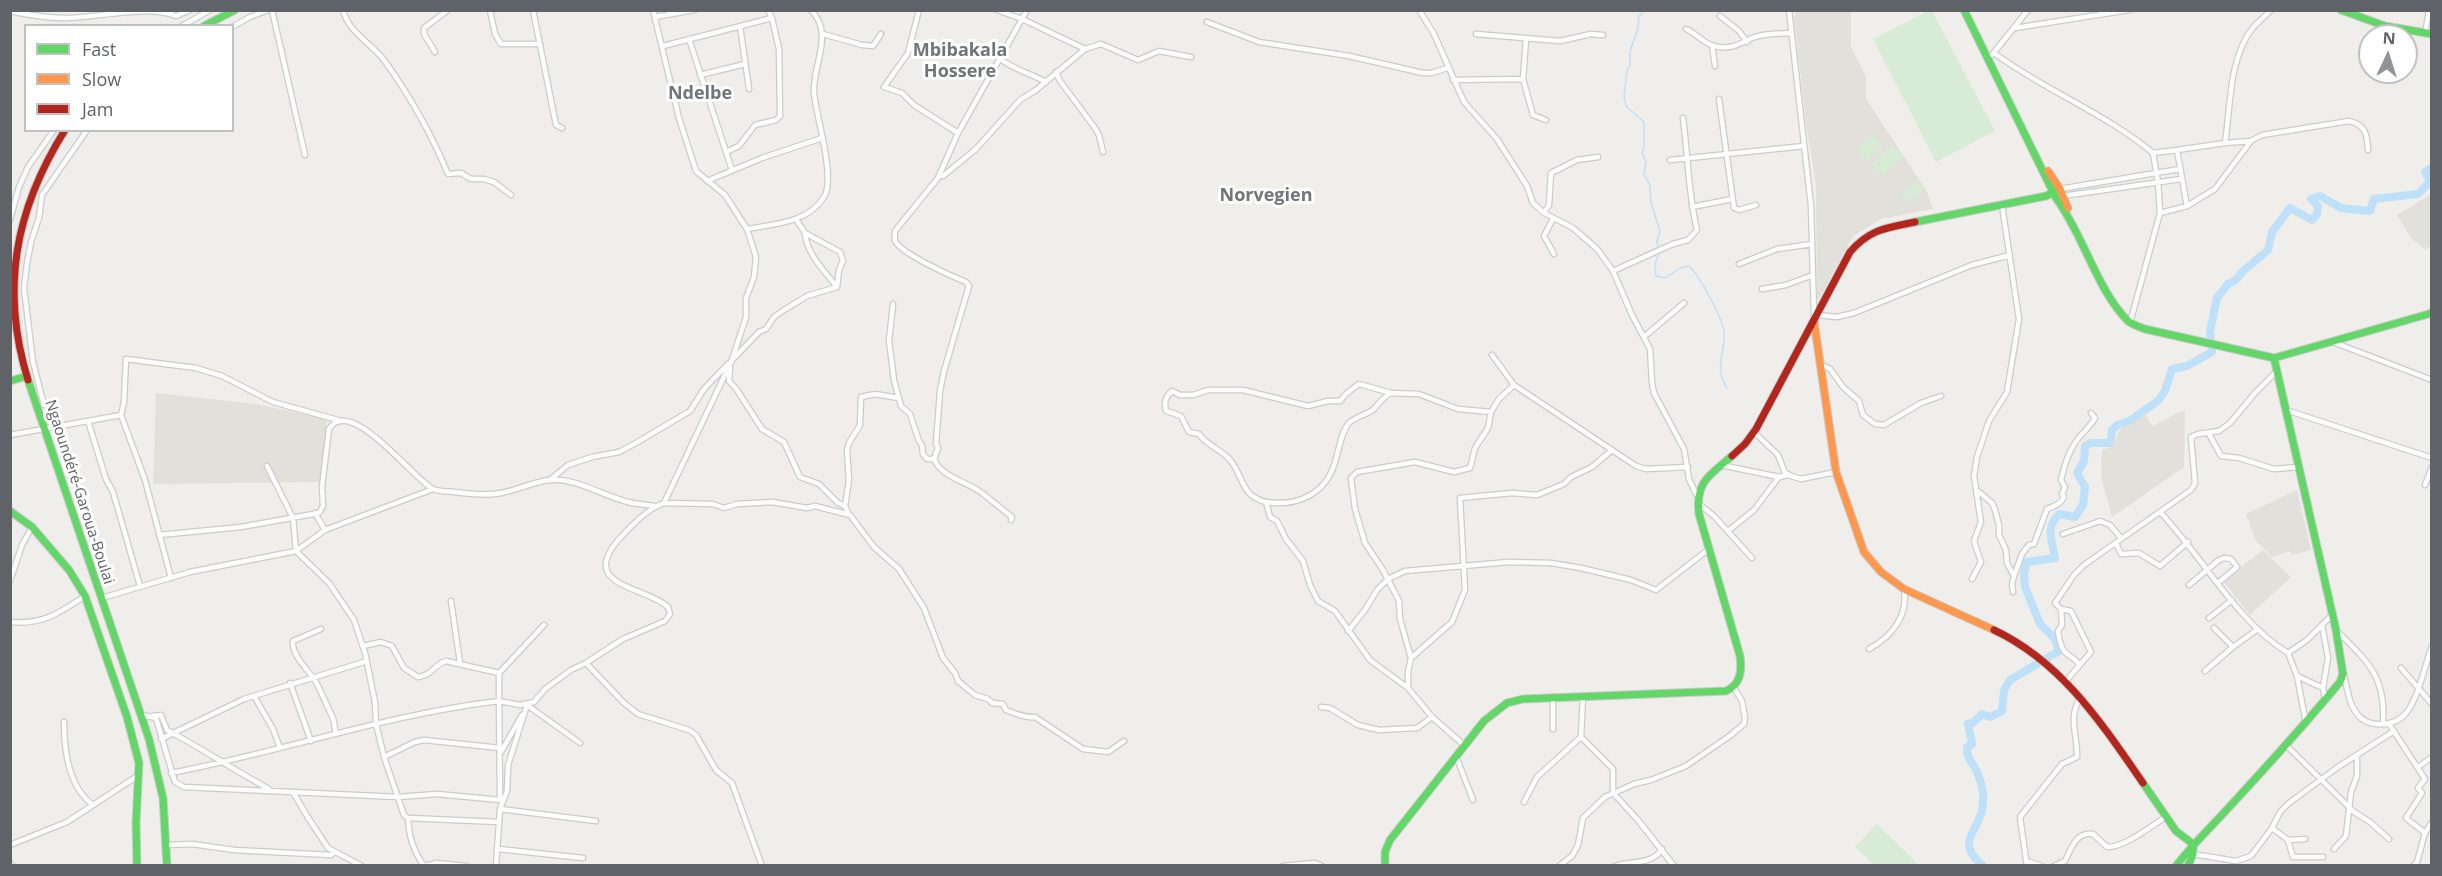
<!DOCTYPE html>
<html>
<head>
<meta charset="utf-8">
<style>
  body { margin:0 }
  #map { position:relative; width:2442px; height:876px; overflow:hidden; background:#efeeea; font-family:"Open Sans",sans-serif }
  canvas { display:block }
  .frame { position:absolute; inset:0; border:12px solid #5f6368; pointer-events:none }
  .legend { position:absolute; left:24px; top:24px; width:210px; height:108px; box-sizing:border-box; background:#fff; border:2px solid #bfc1c3; margin:0; padding:8px 10px; list-style:none; font-size:18px; color:#5f6368 }
  .legend li { display:flex; align-items:center; gap:12px; height:30px }
  .legend b { width:30px; border:2px solid #bfc1c3 }
  .north { position:absolute; left:2358px; top:24px; width:60px; height:60px; box-sizing:border-box; background:#fff; border:2px solid #bfc1c3; border-radius:50%; rotate:4deg; font-size:16px; font-weight:700; line-height:24px; text-align:center; color:#5f6368 }
  .north::after { content:''; display:block; margin:auto; width:21px; height:27px; background:#919496; clip-path:polygon(50% 0,100% 100%,50% 72%,0 100%) }
</style>
</head>
<body>
<div id="map">
<canvas width="2442" height="876"></canvas>
<div class="frame"></div>
<ul class="legend">
<li><b style="height:8px;background:#63d668"></b>Fast</li>
<li><b style="height:8px;background:#ff974d"></b>Slow</li>
<li><b style="height:8px;background:#b3261e"></b>Jam</li>
</ul>
<div class="north">N</div>
</div>
<script>
const ctx = document.querySelector('canvas').getContext('2d');
ctx.lineJoin = 'round';
function paint(path, color) { ctx.fillStyle = color; ctx.fill(path, 'evenodd'); }
function trace(path, color, width, dash) { ctx.strokeStyle = color; ctx.lineWidth = width; ctx.lineCap = dash ? 'butt' : 'round'; ctx.setLineDash(dash || []); ctx.stroke(path); }
function label(font, color, halo, rows, align = 'center') {
  ctx.font = font + ' "Open Sans",sans-serif'; ctx.lineWidth = 6; ctx.setLineDash([]); ctx.textBaseline = 'middle'; ctx.strokeStyle = halo; ctx.fillStyle = color; for (const [text, x, y, turn = 0] of rows) {
    ctx.save(); ctx.translate(x, y); ctx.rotate((+turn || 0) * Math.PI / 180); ctx.textAlign = isNaN(turn) ? turn : align; if (halo) ctx.strokeText(text, 0, 0); ctx.fillText(text, 0, 0); ctx.restore();
  }
}
paint(new Path2D(`
  M 1797,11 L 1851,11 L 1851,47 L 1866,77 L 1866,99 L 1926,190 L 1933,209 L 1881,219 L 1853,236 L 1819,299 L 1817,298 L 1816,185 L 1806,123 L 1794,17 Z
  M 2430,195 L 2431,244 L 2426,250 L 2411,238 L 2397,215 Z
  M 156,393 L 255,404 L 327,419 L 320,482 L 153,484 Z
  M 2185,411 L 2184,467 L 2112,517 L 2101,477 L 2102,450 L 2111,447 L 2121,428 L 2145,415 L 2153,426 L 2177,413 Z
  M 2297,490 L 2311,550 L 2292,555 L 2290,551 L 2272,557 L 2256,541 L 2246,514 Z
  M 2263,550 L 2291,577 L 2250,615 L 2223,581 Z`), '#e2e0da');
paint(new Path2D(`
  M 1930,10 L 1932,11 L 1995,131 L 1936,162 L 1873,39 Z
  M 1871,134 L 1881,145 L 1866,162 L 1856,150 Z
  M 1892,145 L 1903,156 L 1882,176 L 1871,165 Z
  M 1916,182 L 1924,191 L 1909,203 L 1901,195 Z
  M 1877,824 L 1919,865 L 1874,865 L 1855,847 Z`), '#d8ebd6');
trace(new Path2D(`
  M 1646,10 L 1639,16 L 1638,29 L 1630,51 L 1630,66 L 1627,70 L 1624,96 L 1626,106 L 1644,122 L 1644,147 L 1642,153 L 1646,161 L 1644,175 L 1650,185 L 1651,203 L 1660,231 L 1657,241 L 1658,247
  M 1659,252 L 1655,264 L 1656,276 L 1666,278 L 1680,268 L 1689,266 C 1699,275 1723,319 1724,332 C 1726,352 1713,367 1727,388`), '#bfe0f9', 1.5);
trace(new Path2D(`
  M 1983,866 C 1952,840 1982,831 1983,804 C 1984,794 1981,781 1977,772 C 1973,762 1966,759 1967,747 L 1972,744 L 1968,724 L 1973,723 L 1982,714 L 1990,717 L 2002,711 L 2004,690 L 2010,680 L 2059,651 L 2055,639 L 2040,624 L 2025,587 L 2024,574 L 2027,562 L 2055,558 C 2052,540 2045,528 2059,514 L 2075,517 L 2083,505 L 2085,487 L 2077,473 L 2084,461 L 2085,446 L 2090,443 L 2110,443 L 2112,430 L 2117,425 L 2129,421 L 2158,401 L 2165,391 L 2172,369 L 2187,366 L 2212,352 L 2210,331 L 2217,298 L 2228,284 L 2236,280 L 2242,272 L 2268,250 L 2272,232 L 2290,208 L 2312,220 L 2317,214 L 2318,206 L 2311,199 L 2320,196 L 2341,208 L 2370,211 L 2374,199 L 2418,194 L 2430,182 L 2425,172 L 2432,168`), '#bfe0f9', 8);
const street = new Path2D(`
  M 272,10 L 305,155
  M 343,10 C 348,32 371,43 384,60 C 410,96 431,133 448,174 L 461,173 L 471,179 L 484,179 L 494,182 L 511,195
  M 490,10 L 495,34 L 501,44 L 540,44
  M 533,10 L 556,125 L 562,128
  M 919,10 L 908,53 L 884,87 L 902,93 L 914,105 L 958,133
  M 1419,10 L 1434,34 L 1464,102 L 1497,139 L 1527,186 L 1533,203 L 1544,213 L 1573,228 L 1588,241 L 1598,250 L 1613,271 L 1632,315 L 1650,349 L 1652,383 L 1654,393 L 1684,449 L 1689,479 L 1696,494
  M 1789,10 L 1811,206 L 1814,315
  M 10,11 C 28,15 48,18 66,18 C 96,18 149,4 176,16 L 190,10
  M 1720,16 L 1739,31 L 1747,42
  M 655,17 L 694,10
  M 1207,22 L 1259,42 L 1349,56 L 1423,73 L 1432,73 L 1447,68
  M 182,26 L 210,10
  M 740,26 L 749,89
  M 232,27 L 250,17 L 268,10
  M 2015,28 L 2129,10
  M 1686,29 C 1695,33 1702,41 1711,45 C 1728,51 1738,45 1752,38 C 1763,33 1779,34 1791,33
  M 823,34 L 862,45 L 873,46 L 881,34
  M 1476,34 L 1560,41 L 1591,34 L 1603,35
  M 2425,34 L 2429,10
  M 689,39 L 732,170
  M 1712,45 L 1715,66
  M 663,46 L 772,18 L 768,10
  M 1085,49 L 1101,44 L 1138,60 L 1159,51 L 1191,57
  M 435,52 L 424,34 L 424,28 L 448,10
  M 1994,53 C 2044,90 2105,113 2153,153 L 2158,182 L 2160,213 L 2130,323
  M 1992,55 L 2028,10
  M 1000,59 C 1014,69 1031,74 1046,82
  M 1056,72 L 1060,81 L 1095,128 L 1099,135 L 1103,152
  M 700,75 L 745,64
  M 1523,79 L 1533,115 L 1546,120
  M 1453,80 L 1523,79 L 1526,39
  M 1719,99 L 1734,208 L 1739,210 L 1756,205
  M 2225,143 L 2251,141 L 2262,135 L 2349,121 C 2366,125 2367,134 2368,150
  M 2177,150 L 2225,143 C 2230,111 2229,72 2244,42 C 2249,29 2261,20 2271,10
  M 726,152 L 739,146 L 755,125 L 776,120 L 780,116 L 779,49 L 772,18
  M 2153,153 L 2177,150 L 2187,206 L 2160,213
  M 1670,160 L 1804,146
  M 939,175 L 943,176 L 976,149 L 1020,100 L 1036,90 L 1085,49 L 1022,19 L 997,10
  M 707,181 L 762,158 L 822,138
  M 2060,189 L 2180,169
  M 2063,196 L 2181,179
  M 2187,206 L 2215,189 L 2251,141
  M 1692,207 L 1732,199
  M 1544,213 L 1549,205 L 1551,173 L 1577,160 L 1598,157
  M 1553,219 L 1544,236 L 1554,254
  M 10,220 L 19,187 L 28,167 L 54,130
  M 747,229 C 774,224 808,223 824,197 C 836,178 816,116 814,93 C 812,65 835,34 811,10
  M 805,234 C 807,254 825,272 837,287
  M 1739,264 L 1777,249 L 1812,244
  M 1613,271 L 1673,244 L 1688,240 L 1697,230 C 1688,193 1688,155 1683,118
  M 1762,289 L 1786,285 L 1813,275
  M 893,304 L 889,341 L 894,380 L 901,406 L 910,414 L 919,441 L 922,445 L 923,454 L 927,459 L 934,459 C 941,477 968,482 982,493 C 992,501 1002,509 1012,517 L 1011,520
  M 1817,315 L 1837,317 L 1854,313 L 1972,265 L 2010,255
  M 1645,336 L 1684,303
  M 2333,342 L 2432,380
  M 1492,355 L 1514,385 L 1636,466 L 1646,469 L 1688,467
  M 734,358 L 759,332 L 766,329 L 774,317 L 784,310 L 807,296 L 837,287 L 839,270 L 843,261 L 840,252 L 805,233 L 796,219
  M 1820,364 L 1830,369 L 1843,387 L 1859,401 L 1863,415 L 1875,424 L 1884,425 L 1921,403 L 1941,396
  M 730,368 L 729,381 L 737,390 L 762,429 L 784,442 L 800,477 L 819,484 L 838,503 L 845,506 L 849,515
  M 44,405 L 33,362 L 24,288 L 27,263 L 31,242 L 39,218 L 42,195 L 87,130
  M 2286,410 L 2432,458
  M 88,421 L 106,479 L 113,492 L 140,586
  M 1754,432 L 1778,455 L 1785,473 L 1790,475
  M 2209,434 L 2221,456 L 2239,458 L 2274,469 L 2298,467
  M 10,435 L 121,415
  M 934,459 L 938,448 L 936,444 L 940,391 L 944,371 L 969,286 L 966,282 C 951,276 902,254 895,241 C 894,237 895,234 895,231 L 938,178 L 958,133 L 1027,10
  M 1721,465 L 1779,477
  M 267,466 L 293,518 L 296,551 L 329,583 L 354,620 L 365,653 L 375,702 L 376,724 L 384,757 L 404,815 L 408,818 C 409,837 413,850 424,866
  M 550,480 L 568,465 L 592,457 L 619,452 L 636,443 L 690,411 L 704,389 L 728,364
  M 2425,485 L 2432,467
  M 1979,492 L 1992,503 L 1995,510 L 1999,525 L 1999,535 L 2006,550 L 2007,563 L 2014,576 L 2012,584 L 2013,592
  M 1266,502 C 1297,507 1326,494 1335,462 C 1339,450 1341,432 1349,423 C 1356,416 1367,415 1374,409 C 1380,402 1382,398 1391,393
  M 664,503 L 713,504 L 724,508 L 737,504 L 772,502 L 807,508 L 815,506 L 850,515 L 874,547 L 899,569 L 924,608 L 943,658 L 955,673 L 958,681 L 975,695 L 988,699 L 992,703 L 1003,704 L 1006,710 C 1016,714 1026,718 1035,717 L 1083,749 L 1108,752 L 1124,741
  M 1699,504 L 1714,516 L 1752,558
  M 845,506 L 849,480 L 847,450 L 849,443 L 860,425 L 861,397 L 875,394 L 899,398
  M 2160,512 C 2202,556 2236,621 2288,653 L 2307,640 L 2332,615
  M 315,513 L 325,530
  M 1728,531 L 1754,510 L 1779,477 L 1788,475 L 1801,479 L 1836,472
  M 2063,534 L 2100,521 L 2110,525 L 2121,538
  M 159,535 L 241,527 L 319,513 L 323,506 L 322,487 L 329,429 C 350,394 414,480 433,489 C 438,492 449,491 455,492 C 470,494 486,496 501,493 C 517,490 533,482 549,480 C 575,477 603,496 628,502 C 636,504 646,505 655,506
  M 2116,543 L 2121,554 L 2139,553 L 2160,566 L 2188,542
  M 2014,576 L 2022,554 L 2029,545 L 2034,544 L 2047,509 C 2054,506 2060,505 2064,497 L 2062,494 L 2065,487 L 2061,480 C 2064,466 2068,452 2077,440 C 2083,432 2090,427 2095,418 L 2091,413
  M 171,578 L 145,480 L 121,415 L 124,402 L 126,359 L 196,368 L 222,376 L 273,402 L 338,420
  M 1972,579 L 1981,562 L 1974,541 L 1981,522 L 1974,476 L 1977,457 L 1989,421 L 2007,392 L 2019,319 L 2002,205
  M 10,581 L 22,545 L 32,527
  M 2189,585 L 2219,560 L 2224,558 L 2231,559 L 2237,567 L 2219,582
  M 102,598 L 190,572 L 296,551 L 325,530 L 433,489
  M 451,601 L 460,663
  M 2061,609 L 2062,625 L 2058,631 C 2059,637 2060,646 2064,651 C 2069,657 2075,657 2079,665
  M 2209,618 L 2232,600
  M 10,622 C 43,625 59,613 85,596
  M 2322,625 L 2328,658 L 2323,688
  M 2214,628 L 2233,647
  M 321,629 L 293,641 C 291,657 312,672 318,686 C 323,696 327,706 332,716 C 335,721 334,729 336,734
  M 2336,630 C 2368,662 2386,676 2383,724
  M 1348,631 L 1365,610 L 1377,590 L 1388,579 L 1405,571 L 1509,562 L 1551,563 L 1581,568 L 1631,580 L 1656,590 L 1709,549
  M 1869,649 C 1891,637 1909,616 1904,589
  M 2288,653 L 2297,676 L 2323,688 L 2325,700
  M 1411,658 L 1452,622 L 1465,590 L 1460,498 L 1512,493 L 1537,495 L 1564,484 L 1571,477 L 1592,467 L 1612,450
  M 586,663 L 624,703 L 638,714 L 689,730 L 696,735 L 716,770 L 732,783 L 762,866
  M 2401,668 L 2432,704
  M 2205,671 L 2233,647 L 2258,629
  M 499,673 L 544,625
  M 2344,675 C 2347,687 2348,701 2355,711 C 2366,729 2394,728 2407,712 C 2419,696 2425,665 2432,646
  M 2297,676 L 2306,723
  M 2066,681 L 2091,652 L 2071,611 L 2061,609 L 2055,603 L 2074,575 L 2084,565 L 2191,490 L 2195,483 L 2191,437 L 2198,434 L 2219,431 L 2230,423 L 2255,393 L 2277,371
  M 290,683 L 311,741
  M 1408,688 L 1408,672 L 1411,658 L 1400,619 L 1399,601 L 1383,570 L 1365,543 L 1355,509 L 1351,478 L 1357,472 L 1415,462 L 1454,472 L 1470,468 L 1475,448 L 1488,428 L 1491,412
  M 254,696 L 273,729 L 280,748
  M 1583,696 L 1581,737 L 1613,769 L 1613,793 L 1638,820 L 1674,866
  M 1321,707 L 1330,708 L 1358,725 L 1379,730 L 1417,728 L 1432,717
  M 142,715 L 156,718 L 175,782 L 184,787 L 398,797 L 437,794 L 500,800 L 499,701 L 520,705 L 534,702 L 545,689 L 571,670 L 586,663 L 623,639 L 665,621 L 670,614 L 668,607 C 646,586 576,587 620,538 C 632,525 647,509 664,503 L 732,360 L 746,317 L 746,298 L 754,277 L 756,257 L 747,229 L 725,195 L 696,171 L 679,118 L 653,10
  M 152,716 L 161,715 L 167,730 C 201,748 234,770 269,789
  M 64,722 C 64,751 68,787 93,805
  M 2389,724 L 2425,779 L 2418,788 L 2422,793 L 2406,818 L 2425,833
  M 1553,729 L 1553,697
  M 161,739 L 244,699 L 367,661
  M 1464,745 L 1432,717 L 1408,688 L 1370,660 L 1335,611 L 1318,601 L 1310,585 L 1303,561 L 1286,539 L 1277,521 L 1270,517 L 1266,502 C 1241,496 1244,478 1231,461 C 1223,450 1207,446 1199,434 L 1189,432 L 1181,416 L 1166,411 C 1164,402 1165,397 1172,391 L 1180,395 L 1193,395 L 1208,390 L 1243,390 L 1308,406 L 1328,401 L 1340,401 L 1346,394 L 1359,384 L 1391,393 L 1419,394 L 1458,409 L 1491,412 L 1499,399 L 1514,385
  M 2286,745 L 2354,812 L 2370,822 L 2389,839
  M 501,752 L 522,715
  M 1456,756 L 1473,800
  M 384,757 L 415,742 L 424,740 L 500,748
  M 2418,767 L 2432,757
  M 171,773 C 281,752 388,714 499,701 L 499,673 L 446,661 C 433,665 433,675 418,677 L 404,668 L 392,646 L 381,642 L 363,646
  M 293,792 L 307,816 L 328,848 L 362,866
  M 1524,802 L 1537,777 L 1581,737
  M 500,809 L 596,821
  M 408,818 L 499,822
  M 2272,828 L 2288,840 L 2305,839
  M 2288,840 L 2293,857 L 2323,857
  M 10,845 L 67,822 L 139,775
  M 166,845 L 192,844 L 234,850 L 331,855 L 335,852
  M 498,849 L 583,858
  M 2334,849 L 2346,836 L 2351,792 L 2357,776 L 2357,756
  M 2193,854 L 2236,861 L 2251,856 L 2272,828 L 2280,812 L 2289,803 L 2338,767 L 2394,731
  M 2026,861 L 2042,866
  M 10,863 L 13,866
  M 425,866 L 437,863 L 466,866
  M 496,866 L 500,809 L 507,791 L 508,765 L 527,705 L 580,743
  M 1283,866 L 1315,863 L 1322,866
  M 1559,866 L 1572,856 L 1578,845 L 1583,818 L 1605,797 L 1634,784 L 1651,780 L 1686,766 L 1731,735 L 1744,724 L 1745,718 L 1742,701 L 1734,688
  M 1615,866 C 1631,860 1651,866 1662,849
  M 2027,866 L 2020,817 L 2062,764 L 2077,757 C 2078,738 2067,714 2081,698
  M 2054,866 L 2065,861 C 2071,849 2076,831 2093,834 L 2107,847 C 2126,847 2149,827 2166,817
  M 2413,866 L 2417,862 L 2425,833 L 2432,822`);
const fast = new Path2D(`
  M 1964,10 L 2056,198 C 2083,234 2098,292 2128,321 C 2133,325 2140,327 2145,329 L 2274,358 L 2432,313
  M 2341,10 L 2385,26 L 2432,34
  M 204,26 L 235,10
  M 1915,222 L 2046,196 L 2060,189
  M 28,380 L 149,739 L 163,798 L 167,866
  M 10,381 L 27,376
  M 10,511 L 32,527 L 69,570 L 85,596 L 127,717 L 139,763 L 136,823 L 137,866
  M 2143,783 L 2176,831 L 2193,844 L 2193,854 L 2188,866
  M 1385,866 L 1385,852 L 1390,840 L 1484,721 L 1507,703 L 1523,699 L 1726,691 C 1741,684 1742,671 1740,656 L 1699,514 C 1695,481 1710,475 1732,456
  M 2176,866 C 2193,844 2213,825 2232,804 C 2269,764 2305,724 2340,682 L 2343,674 L 2336,630 L 2274,358`);
const slow = new Path2D(`
  M 2048,171 L 2060,189 L 2068,208
  M 1814,321 L 1836,472 L 1864,552 L 1881,572 L 1904,589 L 1994,630`);
const jam = new Path2D(`
  M 28,380 C 0,289 15,210 65,130
  M 1732,456 L 1745,444 L 1756,429 L 1850,252 C 1870,229 1886,228 1915,222
  M 1994,630 C 2062,662 2102,724 2143,783`);
trace(street, '#cbcccc', 7);
trace(fast, '#cacacb', 9);
trace(slow, '#cacacb', 9);
trace(jam, '#cacacb', 9);
trace(street, '#fdfcfc', 4.5);
trace(fast, '#63d668', 7);
trace(slow, '#ff974d', 7);
trace(jam, '#b3261e', 7);
label('15px', '#5f6368', '#fff', [
  ["Ngaoundéré-Garoua-Boulai",79,492,72]
]);
label('bold 18px', '#70757a', '#fff', [
  ["Mbibakala",960,51],
  ["Hossere",960,72],
  ["Ndelbe",700,94],
  ["Norvegien",1266,196]
]);
</script>
</body>
</html>
